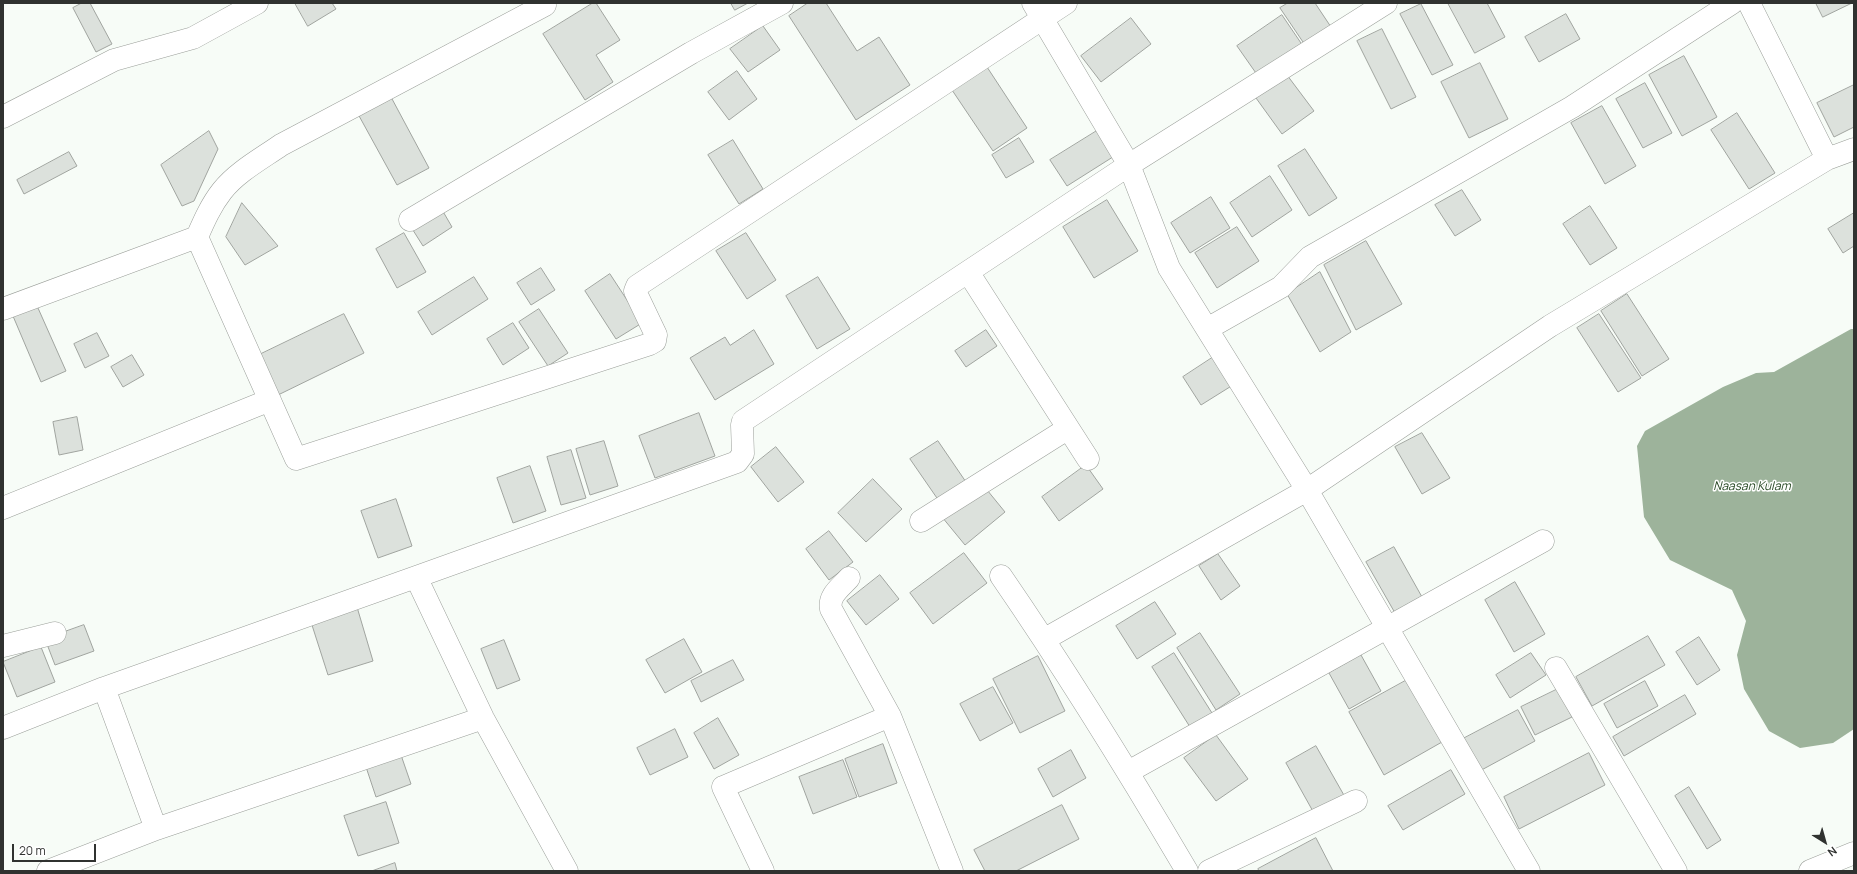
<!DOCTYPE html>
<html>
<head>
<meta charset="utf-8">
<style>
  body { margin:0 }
  #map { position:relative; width:1857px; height:874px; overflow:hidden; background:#f7fcf7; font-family:Manrope,sans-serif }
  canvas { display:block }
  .frame { position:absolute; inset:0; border:4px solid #303230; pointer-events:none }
  .north { position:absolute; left:1805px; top:822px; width:40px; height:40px; -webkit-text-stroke:3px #fff; paint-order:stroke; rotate:143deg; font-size:11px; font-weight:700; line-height:16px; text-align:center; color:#303230 }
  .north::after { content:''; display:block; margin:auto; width:14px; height:18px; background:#303230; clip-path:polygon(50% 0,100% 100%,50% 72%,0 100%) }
  .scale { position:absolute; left:12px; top:844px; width:84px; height:18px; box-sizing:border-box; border:2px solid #303230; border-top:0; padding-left:5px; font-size:12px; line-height:14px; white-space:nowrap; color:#303230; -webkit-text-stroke:3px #fff; paint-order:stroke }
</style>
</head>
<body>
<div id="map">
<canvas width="1857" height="874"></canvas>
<div class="frame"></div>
<div class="north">N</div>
<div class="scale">20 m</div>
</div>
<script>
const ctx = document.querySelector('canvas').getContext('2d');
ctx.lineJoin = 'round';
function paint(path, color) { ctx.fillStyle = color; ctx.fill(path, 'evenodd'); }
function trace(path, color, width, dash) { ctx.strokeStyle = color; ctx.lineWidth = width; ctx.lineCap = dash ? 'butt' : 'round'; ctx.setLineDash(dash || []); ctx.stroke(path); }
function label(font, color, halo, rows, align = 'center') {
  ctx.font = font + ' Manrope,sans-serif'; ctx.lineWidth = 3; ctx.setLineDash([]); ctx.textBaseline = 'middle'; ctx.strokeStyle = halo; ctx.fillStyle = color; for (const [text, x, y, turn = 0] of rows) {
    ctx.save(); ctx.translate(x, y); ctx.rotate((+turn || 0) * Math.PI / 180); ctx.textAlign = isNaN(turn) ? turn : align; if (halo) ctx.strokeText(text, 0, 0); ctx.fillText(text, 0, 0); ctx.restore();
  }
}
paint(new Path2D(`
  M 1851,329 L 1854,329 L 1854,729 L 1833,743 L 1800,748 L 1769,731 L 1744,689 L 1737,655 L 1746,621 L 1732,590 L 1670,560 L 1644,517 L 1637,446 L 1645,431 L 1723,387 L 1756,373 L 1774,372 Z`), '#9db39b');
const building = new Path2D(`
  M 82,3 L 90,3 L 112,44 L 96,52 L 73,8 Z
  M 295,3 L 332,3 L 336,9 L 308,26 Z
  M 593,3 L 596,3 L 620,40 L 596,55 L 613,82 L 585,100 L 543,34 Z
  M 731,3 L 748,3 L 735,10 Z
  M 808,3 L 826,3 L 857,51 L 879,37 L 910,85 L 856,120 L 789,16 Z
  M 1288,3 L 1315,3 L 1331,27 L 1305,45 L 1280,8 Z
  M 1448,3 L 1487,3 L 1505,37 L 1475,53 Z
  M 1816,3 L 1852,3 L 1823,17 Z
  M 1421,4 L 1453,65 L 1432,75 L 1400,14 Z
  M 1566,14 L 1580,39 L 1539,62 L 1525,37 Z
  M 1282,15 L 1303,46 L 1258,76 L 1237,46 Z
  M 1131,18 L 1151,44 L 1101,82 L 1081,56 Z
  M 763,26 L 780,50 L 748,72 L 730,49 Z
  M 1382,29 L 1416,97 L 1391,109 L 1357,41 Z
  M 1684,56 L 1717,117 L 1682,136 L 1649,75 Z
  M 1480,63 L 1508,119 L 1469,138 L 1441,82 Z
  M 987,67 L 1027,128 L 993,151 L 952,90 Z
  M 737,71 L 757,99 L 729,120 L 708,92 Z
  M 1287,75 L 1314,111 L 1282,134 L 1256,98 Z
  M 1645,83 L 1672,133 L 1643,148 L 1616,99 Z
  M 1854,85 L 1854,127 L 1834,137 L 1817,103 Z
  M 391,97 L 429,168 L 397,185 L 358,114 Z
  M 1602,106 L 1636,166 L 1605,184 L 1571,123 Z
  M 1737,113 L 1775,173 L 1749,189 L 1711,130 Z
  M 1100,129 L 1116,155 L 1067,186 L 1050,160 Z
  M 209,131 L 218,149 L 194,201 L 182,206 L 161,165 Z
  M 1019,138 L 1034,162 L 1006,178 L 992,155 Z
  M 733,140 L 763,189 L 739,204 L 708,155 Z
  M 1305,149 L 1337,198 L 1309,216 L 1278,166 Z
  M 69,152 L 77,166 L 24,194 L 17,180 Z
  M 1270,176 L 1292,210 L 1252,237 L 1230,203 Z
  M 1462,190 L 1481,220 L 1455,236 L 1435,205 Z
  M 1211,197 L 1230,228 L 1190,253 L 1171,223 Z
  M 1107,200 L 1138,251 L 1094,278 L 1063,227 Z
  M 242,203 L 278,246 L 245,265 L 226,237 Z
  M 1590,206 L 1617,248 L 1590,265 L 1563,224 Z
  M 441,208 L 452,227 L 423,246 L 411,227 Z
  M 1854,213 L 1854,246 L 1843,253 L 1828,229 Z
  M 1237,227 L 1259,261 L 1217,288 L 1195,253 Z
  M 404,233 L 426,272 L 397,288 L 376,249 Z
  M 746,233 L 776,280 L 747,299 L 716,251 Z
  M 1366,241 L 1402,304 L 1356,330 L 1324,265 Z
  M 541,268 L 555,290 L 531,305 L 517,283 Z
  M 1320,272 L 1351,332 L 1320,352 L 1287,294 Z
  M 610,274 L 642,323 L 616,339 L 585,291 Z
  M 474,277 L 488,299 L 432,335 L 418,312 Z
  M 818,277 L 850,329 L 817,349 L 786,296 Z
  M 1627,294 L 1669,359 L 1642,376 L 1601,311 Z
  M 34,299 L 66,371 L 41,382 L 10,309 Z
  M 539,309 L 568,353 L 548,366 L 519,322 Z
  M 344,314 L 364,353 L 278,395 L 259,355 Z
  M 1599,314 L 1641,378 L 1618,392 L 1577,328 Z
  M 513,323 L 529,348 L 503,365 L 487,339 Z
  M 754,330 L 774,364 L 715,400 L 690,358 L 725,337 L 730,345 Z
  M 986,330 L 997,346 L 966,367 L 955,351 Z
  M 97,333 L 109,356 L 85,368 L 74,344 Z
  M 132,355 L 144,375 L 123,387 L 111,367 Z
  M 1215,356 L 1233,385 L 1201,405 L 1183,377 Z
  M 699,413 L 715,456 L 655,478 L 639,436 Z
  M 77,417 L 83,450 L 59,455 L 53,422 Z
  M 1422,433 L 1450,478 L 1422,494 L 1395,447 Z
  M 604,441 L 618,486 L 590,495 L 576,449 Z
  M 938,441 L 966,482 L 939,501 L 910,459 Z
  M 776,447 L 804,482 L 778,502 L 751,467 Z
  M 571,450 L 586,498 L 561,505 L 547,457 Z
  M 1086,465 L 1103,489 L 1059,521 L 1042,497 Z
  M 530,466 L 546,511 L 513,523 L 497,478 Z
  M 873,479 L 902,509 L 866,542 L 838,513 Z
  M 983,485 L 1005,512 L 965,545 L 942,517 Z
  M 396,499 L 412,546 L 378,558 L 361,511 Z
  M 829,531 L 853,562 L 829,580 L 806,549 Z
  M 1394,547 L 1422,597 L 1395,613 L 1366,562 Z
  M 964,553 L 987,583 L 933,624 L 910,593 Z
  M 1218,554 L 1240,586 L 1221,600 L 1199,566 Z
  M 880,575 L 899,599 L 866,625 L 847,601 Z
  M 1515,582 L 1545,634 L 1514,652 L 1485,600 Z
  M 1155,602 L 1176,634 L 1137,659 L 1116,626 Z
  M 357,607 L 373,661 L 328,675 L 311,622 Z
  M 84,625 L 94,651 L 55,665 L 45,639 Z
  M 1200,633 L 1240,694 L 1216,710 L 1177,648 Z
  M 1648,636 L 1665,665 L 1592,706 L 1576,677 Z
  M 1699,637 L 1720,670 L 1697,685 L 1676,652 Z
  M 684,639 L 702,672 L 665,693 L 646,660 Z
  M 504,640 L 520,680 L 497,689 L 481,649 Z
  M 41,647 L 55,682 L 17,697 L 3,662 Z
  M 1174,653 L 1212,713 L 1190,727 L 1152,667 Z
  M 1531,653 L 1546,675 L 1510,698 L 1496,675 Z
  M 1361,655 L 1381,691 L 1349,709 L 1329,673 Z
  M 1038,656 L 1065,711 L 1020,733 L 993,679 Z
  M 733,660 L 744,680 L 701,702 L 691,681 Z
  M 1407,680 L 1442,742 L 1384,775 L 1349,712 Z
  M 1645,681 L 1658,706 L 1617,728 L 1604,704 Z
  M 993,687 L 1013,723 L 980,741 L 960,704 Z
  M 1558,689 L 1572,717 L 1535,735 L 1521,707 Z
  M 1685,695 L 1696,714 L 1624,756 L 1613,737 Z
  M 1518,710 L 1535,741 L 1476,773 L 1459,741 Z
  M 718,718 L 739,755 L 714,769 L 694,733 Z
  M 675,729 L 688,757 L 650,775 L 637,748 Z
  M 1216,735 L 1248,779 L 1216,801 L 1184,758 Z
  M 883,744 L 897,783 L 859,797 L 845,759 Z
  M 1316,746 L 1345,797 L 1315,815 L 1286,763 Z
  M 1071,750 L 1086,778 L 1053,797 L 1038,769 Z
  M 1589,753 L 1605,785 L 1519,829 L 1504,797 Z
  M 401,755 L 411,784 L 376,797 L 366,767 Z
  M 843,760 L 857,797 L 813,814 L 799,777 Z
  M 1451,770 L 1465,794 L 1403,830 L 1388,806 Z
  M 1689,787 L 1721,840 L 1707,849 L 1675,796 Z
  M 386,802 L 399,843 L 358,856 L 344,816 Z
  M 1062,805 L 1079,839 L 1016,871 L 985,871 L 974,850 Z
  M 1316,838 L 1333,871 L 1259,871 L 1258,869 Z
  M 395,863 L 397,871 L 372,871 Z`);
paint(building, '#dce1dc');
trace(building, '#a0a49f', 1);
const minor = new Path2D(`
  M 1033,3 L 1129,165 L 1169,268 L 1307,490 L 1529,871
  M 1749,3 L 1827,159
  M 545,5 L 281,145 C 261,159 237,172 222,191 C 211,205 204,221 197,237 L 296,459 L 650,344 L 655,341 L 656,335 L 635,291 L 637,286 L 1066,3
  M 3,117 L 114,60 L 193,38 L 257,3
  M 410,220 L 691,53 L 782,3
  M 968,272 L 1088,459
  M 3,309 L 197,237
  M 1207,329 L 1281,287 L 1310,257 L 1572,107 L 1732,3
  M 3,508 L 270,400
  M 921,521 L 1067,429
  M 1001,576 C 1067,672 1128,771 1187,871
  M 416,577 L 737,462 L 743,454 L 742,425 L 743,421 L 1129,165 L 1386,3
  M 849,578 C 840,588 828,596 831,609 L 890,716 L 952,871
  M 1045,639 L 1307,490 L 1550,326 L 1827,159 L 1854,149
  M 3,646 L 55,633
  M 1556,668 L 1676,871
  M 104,688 L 156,829
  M 3,728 L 104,688 L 416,577 L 483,718 L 567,871
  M 1128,772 L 1543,541
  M 48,871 L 156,829 L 483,718
  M 763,871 L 723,787 L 890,716
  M 1209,871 L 1356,801
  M 1810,871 L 1854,853`);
trace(minor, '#9b9f9a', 23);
trace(minor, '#fff', 22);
label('italic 12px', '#294a26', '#fff', [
  ["Naasan Kulam",1752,487]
]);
</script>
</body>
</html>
